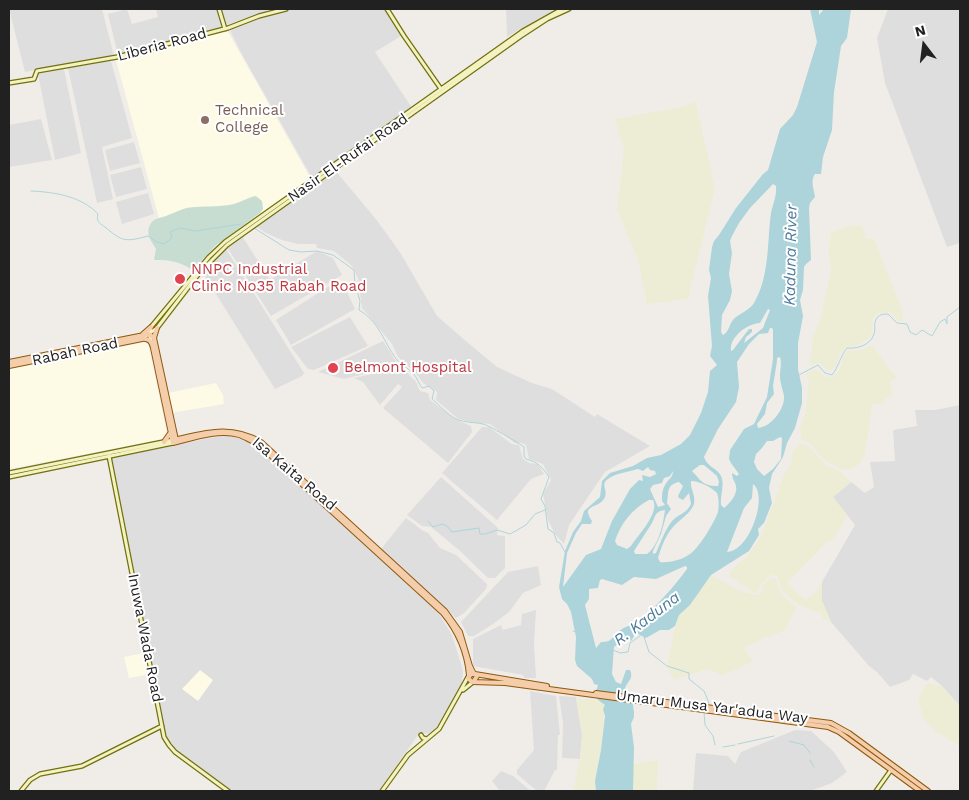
<!DOCTYPE html>
<html>
<head>
<meta charset="utf-8">
<style>
  body { margin:0 }
  #map { position:relative; width:969px; height:800px; overflow:hidden; background:#f0ede9; font-family:"Work Sans",sans-serif }
  canvas { display:block }
  .frame { position:absolute; inset:0; border:10px solid #212121; pointer-events:none }
  .north { position:absolute; left:899px; top:20px; width:50px; height:50px; -webkit-text-stroke:4px #fff; paint-order:stroke; rotate:345deg; font-size:14px; font-weight:700; line-height:20px; text-align:center; color:#212121 }
  .north::after { content:''; display:block; margin:auto; width:18px; height:22px; background:#212121; clip-path:polygon(50% 0,100% 100%,50% 72%,0 100%) }
</style>
</head>
<body>
<div id="map">
<canvas width="969" height="800"></canvas>
<div class="frame"></div>
<div class="north">N</div>
</div>
<script>
const ctx = document.querySelector('canvas').getContext('2d');
ctx.lineJoin = 'round';
function paint(path, color) { ctx.fillStyle = color; ctx.fill(path, 'evenodd'); }
function trace(path, color, width, dash) { ctx.strokeStyle = color; ctx.lineWidth = width; ctx.lineCap = dash ? 'butt' : 'round'; ctx.setLineDash(dash || []); ctx.stroke(path); }
function label(font, color, halo, rows, align = 'center') {
  ctx.font = font + ' "Work Sans",sans-serif'; ctx.lineWidth = 4; ctx.setLineDash([]); ctx.textBaseline = 'middle'; ctx.strokeStyle = halo; ctx.fillStyle = color; for (const [text, x, y, turn = 0] of rows) {
    ctx.save(); ctx.translate(x, y); ctx.rotate((+turn || 0) * Math.PI / 180); ctx.textAlign = isNaN(turn) ? turn : align; if (halo) ctx.strokeText(text, 0, 0); ctx.fillText(text, 0, 0); ctx.restore();
  }
}
paint(new Path2D(`
  M 9,9 L 102,9 L 114,56 L 25,72 Z
  M 127,9 L 132,24 L 158,17 L 156,9 L 217,9 L 223,29 L 118,55 L 108,14 Z
  M 221,9 L 267,9 L 267,11 L 226,25 Z
  M 289,9 L 385,9 L 401,36 L 375,52 L 412,108 L 312,178 L 240,51 L 229,28 L 269,13 Z
  M 506,9 L 555,9 L 507,37 Z
  M 888,9 L 960,9 L 960,243 L 947,247 L 885,83 L 877,38 Z
  M 111,61 L 132,138 L 102,147 L 113,199 L 97,203 L 68,68 Z
  M 64,69 L 81,153 L 55,160 L 38,74 Z
  M 41,119 L 52,160 L 9,167 L 9,125 Z
  M 134,142 L 140,163 L 110,171 L 105,150 Z
  M 141,167 L 147,189 L 116,197 L 110,175 Z
  M 335,170 L 375,218 L 389,237 L 401,254 L 437,316 L 467,342 L 497,367 L 532,383 L 552,389 L 595,417 L 597,414 L 650,446 L 605,472 L 569,525 L 564,544 L 555,534 L 548,520 L 543,494 L 551,480 L 543,464 L 529,459 L 526,445 L 522,443 L 515,443 L 490,424 L 469,422 L 457,418 L 436,400 L 437,392 L 423,383 L 416,373 L 398,357 L 392,344 L 362,308 L 358,278 L 352,266 L 334,251 L 317,248 L 316,244 L 298,244 L 282,240 L 266,233 L 255,226 Z
  M 148,193 L 154,214 L 122,224 L 116,202 Z
  M 242,236 L 270,280 L 317,251 L 333,258 L 342,275 L 271,316 L 227,247 Z
  M 226,249 L 304,373 L 302,376 L 275,389 L 203,273 Z
  M 334,283 L 346,290 L 355,309 L 291,345 L 276,320 Z
  M 350,317 L 368,346 L 314,370 L 308,369 L 291,347 Z
  M 383,341 L 395,360 L 416,382 L 420,391 L 428,393 L 430,400 L 455,419 L 471,426 L 472,432 L 448,463 L 383,408 L 402,387 L 398,384 L 380,405 L 363,382 L 354,378 L 381,372 L 380,370 L 344,379 L 318,372 Z
  M 960,405 L 960,706 L 942,686 L 931,677 L 927,681 L 913,674 L 909,680 L 890,687 L 877,672 L 869,666 L 831,622 L 822,601 L 822,582 L 855,525 L 833,497 L 851,482 L 865,493 L 874,487 L 870,462 L 895,461 L 893,430 L 917,426 L 915,410 L 935,410 Z
  M 482,427 L 489,427 L 512,444 L 519,445 L 523,459 L 529,463 L 538,464 L 544,474 L 531,479 L 497,520 L 442,473 Z
  M 227,436 L 239,438 L 258,447 L 424,599 L 438,612 L 452,635 L 463,670 L 462,683 L 435,730 L 427,734 L 420,732 L 379,791 L 230,791 L 172,748 L 165,736 L 164,722 L 112,458 L 210,438 Z
  M 441,477 L 498,528 L 497,535 L 505,536 L 505,568 L 495,578 L 488,578 L 459,550 L 431,527 L 422,526 L 407,515 Z
  M 406,518 L 422,530 L 428,533 L 440,548 L 456,555 L 487,584 L 486,589 L 464,613 L 456,618 L 381,549 Z
  M 538,566 L 541,585 L 523,593 L 509,612 L 493,624 L 474,636 L 468,636 L 461,622 L 508,572 Z
  M 536,610 L 534,644 L 536,678 L 524,678 L 523,675 L 473,666 L 473,639 L 501,625 L 503,630 L 521,625 L 522,614 Z
  M 530,691 L 556,696 L 560,735 L 558,735 L 557,770 L 555,770 L 544,791 L 537,791 L 517,774 L 517,770 L 534,750 Z
  M 559,696 L 576,697 L 582,734 L 580,759 L 562,758 L 563,723 Z
  M 795,730 L 811,731 L 834,752 L 847,772 L 832,783 L 810,791 L 693,791 L 696,753 L 728,756 L 735,764 L 741,752 Z
  M 501,771 L 513,776 L 531,791 L 500,791 L 492,781 Z`), '#dfdede');
paint(new Path2D(`
  M 227,30 L 311,179 L 248,223 L 163,233 L 116,60 Z
  M 145,342 L 148,343 L 167,433 L 163,439 L 9,469 L 9,369 Z
  M 216,383 L 223,395 L 224,404 L 171,413 L 168,393 Z
  M 144,653 L 150,674 L 129,678 L 124,657 Z
  M 200,670 L 213,680 L 198,701 L 182,689 Z`), '#fdfae5');
paint(new Path2D(`
  M 696,102 L 715,189 L 688,299 L 647,304 L 638,259 L 617,210 L 624,149 L 615,119 L 676,108 Z
  M 861,225 L 866,239 L 874,239 L 902,310 L 903,321 L 898,321 L 890,312 L 878,313 L 873,318 L 872,332 L 869,339 L 856,346 L 847,347 L 840,354 L 836,366 L 830,371 L 826,370 L 820,363 L 810,365 L 813,337 L 821,316 L 831,269 L 828,251 L 831,233 L 844,227 Z
  M 873,345 L 888,368 L 898,377 L 890,382 L 893,396 L 884,398 L 884,403 L 872,405 L 865,455 L 857,466 L 851,469 L 841,469 L 826,461 L 818,454 L 811,444 L 801,439 L 800,428 L 806,410 L 809,379 L 805,374 L 817,369 L 824,376 L 833,377 L 840,369 L 843,357 L 848,350 L 857,351 Z
  M 799,444 L 806,445 L 810,447 L 820,459 L 828,466 L 841,472 L 851,482 L 833,497 L 847,515 L 835,538 L 824,545 L 787,583 L 805,600 L 817,591 L 822,582 L 822,601 L 831,622 L 823,619 L 821,613 L 799,605 L 782,591 L 778,577 L 772,574 L 762,583 L 757,593 L 753,593 L 748,588 L 739,584 L 736,580 L 729,577 L 732,569 L 746,557 L 761,537 L 785,472 L 791,465 L 792,452 Z
  M 711,575 L 740,591 L 757,595 L 761,593 L 763,584 L 772,578 L 776,579 L 781,594 L 797,608 L 784,631 L 762,639 L 744,648 L 753,662 L 722,675 L 707,669 L 674,680 L 667,667 L 675,626 L 679,615 L 690,605 Z
  M 928,683 L 942,686 L 960,706 L 960,746 L 936,732 L 923,718 L 918,699 Z
  M 576,698 L 598,700 L 605,705 L 601,750 L 595,781 L 596,791 L 573,791 L 580,759 L 582,735 Z
  M 658,760 L 657,791 L 633,791 L 633,764 Z`), '#ededd6');
paint(new Path2D(`
  M 256,196 L 262,201 L 263,209 L 260,213 L 215,246 L 193,270 C 178,261 171,260 154,260 L 156,249 C 152,242 145,234 150,225 C 153,218 160,218 166,216 C 176,212 185,207 196,207 C 209,206 221,207 234,204 C 242,202 248,197 256,196 Z`), '#c7ddd1');
paint(new Path2D(`
  M 810,9 L 819,9 L 819,15 L 824,9 L 851,9 L 847,38 L 841,46 L 838,66 L 834,92 L 832,130 L 823,157 L 821,174 L 815,174 C 810,181 814,189 815,197 L 810,203 L 809,208 L 811,260 L 806,264 L 804,267 L 803,290 L 800,300 L 803,316 L 798,343 L 798,369 L 802,388 L 802,403 L 795,428 L 787,443 L 783,457 L 772,474 L 769,488 L 772,503 L 764,523 L 758,529 L 759,535 L 749,551 L 711,575 L 690,605 L 679,615 L 675,626 L 669,630 L 660,630 L 646,638 L 636,633 L 631,641 L 626,638 L 614,647 L 612,674 L 616,682 L 621,684 L 626,670 L 630,670 C 634,678 628,681 625,688 L 632,699 L 634,712 L 634,717 L 631,724 L 634,747 L 633,791 L 596,791 L 595,781 L 601,750 L 605,716 L 603,709 L 605,705 L 598,700 L 595,694 L 598,685 L 594,684 L 592,679 L 577,666 L 575,660 L 576,637 L 571,612 L 567,604 L 562,599 L 559,587 L 565,551 L 573,532 L 581,521 L 584,511 L 600,497 L 602,481 L 610,473 L 633,466 L 647,458 L 661,455 L 681,444 L 690,435 L 701,413 L 708,392 L 710,371 L 717,365 L 710,356 L 712,346 L 708,296 L 711,278 L 709,270 L 712,247 L 714,241 L 719,235 L 736,208 L 763,174 L 768,170 L 780,129 L 793,115 L 797,107 L 817,42 ZM 773,184 L 776,186 C 777,196 773,203 771,213 C 767,242 770,276 754,303 C 749,311 739,313 733,320 C 729,325 729,332 723,335 L 721,332 L 722,315 L 730,300 L 732,291 L 729,274 L 732,253 L 730,241 L 732,236 L 739,223 L 750,208 ZM 768,309 L 770,310 L 763,328 L 744,343 L 746,337 L 752,332 L 752,329 L 749,329 L 733,350 L 731,351 C 729,337 748,323 760,323 ZM 770,328 L 772,328 L 773,330 L 773,359 L 767,397 L 754,424 L 744,429 L 730,450 L 729,459 L 731,463 L 739,474 L 737,476 L 732,473 C 732,479 735,481 736,486 C 738,494 730,503 724,508 L 721,505 C 720,496 725,484 721,476 C 717,468 707,467 704,457 L 718,429 L 736,402 L 739,387 L 737,362 L 749,344 L 759,334 L 768,333 ZM 780,357 C 782,363 780,370 780,376 C 780,383 783,390 784,396 C 785,409 771,427 758,428 L 757,424 L 765,414 L 767,403 L 774,394 L 773,386 L 777,361 L 777,358 ZM 780,437 L 782,438 L 781,459 L 773,469 L 764,476 L 757,469 L 754,462 L 756,454 L 762,448 L 767,441 L 773,441 ZM 700,465 L 704,465 L 717,476 L 719,482 L 718,486 C 702,486 701,480 692,471 ZM 648,467 L 650,470 L 655,471 L 656,474 L 650,477 L 642,475 L 643,481 L 639,480 L 630,489 L 612,521 L 601,549 L 586,555 L 563,587 L 567,553 L 576,533 L 582,524 L 591,524 L 592,521 C 580,503 599,510 605,497 C 608,490 600,484 608,479 C 616,473 628,472 638,469 L 643,471 ZM 673,471 C 673,478 668,479 665,485 C 662,490 662,496 662,501 L 665,505 L 658,507 L 650,489 L 653,485 L 662,483 L 664,478 L 670,476 ZM 691,481 C 699,481 711,487 717,493 C 719,498 719,507 718,512 C 714,523 699,548 690,554 C 682,560 669,563 660,562 L 658,558 C 661,548 665,536 673,527 C 679,520 691,513 694,504 C 696,495 690,489 691,481 ZM 679,482 L 683,486 L 678,496 L 679,498 L 683,500 L 689,493 L 691,504 C 687,513 679,514 673,520 C 665,529 661,542 656,553 L 653,554 L 653,551 L 661,534 L 666,516 L 671,509 L 667,503 C 669,492 666,485 679,482 ZM 753,484 C 769,496 749,552 727,552 L 744,508 L 752,498 ZM 649,500 L 653,500 C 660,513 638,535 631,546 L 627,549 L 617,545 L 615,541 C 621,523 632,509 649,500 ZM 665,510 C 663,525 659,545 647,554 L 635,554 L 634,551 L 652,523 L 656,514 L 660,511 ZM 685,566 L 687,567 L 687,569 C 673,588 656,607 637,622 C 631,625 624,627 619,631 C 612,637 613,642 601,642 L 596,648 L 585,605 L 589,599 L 589,589 L 598,588 L 600,580 L 602,579 L 622,585 L 634,577 L 656,579 Z`), '#add4da');
trace(new Path2D(`
  M 31,191 C 54,192 81,196 98,214 C 96,221 99,223 105,227 C 123,242 125,242 148,236 L 157,242 L 164,244 L 172,238 L 170,232 L 180,228 L 195,231 L 241,224
  M 254,228 L 289,250 L 301,252 L 317,251 L 333,255 L 354,270 L 355,284 L 360,301 L 359,310 C 379,322 382,338 394,356 C 399,364 408,368 414,374 C 417,378 419,384 422,388 L 429,386 L 434,391 L 432,399 C 439,405 448,415 456,419 C 467,423 473,422 483,424 C 487,424 520,444 524,447 L 524,456 L 526,459 C 538,462 543,468 549,477 L 541,499 L 545,506 L 548,529 L 554,533 L 557,542 L 560,543 L 565,552
  M 797,376 L 818,365 L 825,373 L 832,375 C 839,366 840,357 847,348 C 857,349 871,345 874,334 C 876,328 873,323 877,318 C 880,314 884,314 888,314 L 897,323 L 907,324 L 910,332 L 916,335 L 922,330 L 932,336 L 940,322 L 945,319 L 947,324 L 947,317 L 960,307
  M 428,521 L 433,527 L 442,524 L 447,526 L 452,532 L 479,528 L 480,534 L 485,534 L 497,530 L 510,534 L 526,525 L 535,514 L 545,510
  M 573,631 L 581,633
  M 644,637 L 649,652 L 667,666 L 689,673 L 689,679 L 704,691 L 709,703 L 706,705
  M 613,650 L 620,653 L 628,652 L 630,643 L 640,636
  M 704,712 L 705,725 L 713,736 L 715,745
  M 789,741 L 804,745 L 810,753
  M 738,744 L 774,736
  M 723,747 L 735,745
  M 810,760 L 814,767`), '#add4da', 1);
const secondary = new Path2D(`
  M 219,9 L 225,29
  M 387,9 L 404,36 L 441,89
  M 9,83 L 34,79 L 37,71 L 117,57 L 228,28 L 259,16 L 286,9
  M 143,338 L 157,328 L 200,272 L 227,245 L 521,36 L 547,19 L 569,9
  M 152,343 L 149,334 L 151,327 L 209,257 L 225,242 L 523,31 L 562,9
  M 109,456 L 164,737 L 169,745 L 175,752 L 228,791
  M 9,473 L 173,440
  M 9,477 L 173,443
  M 463,690 L 473,682
  M 421,735 L 423,738 L 427,739
  M 21,791 L 30,780 L 40,774 L 82,766 L 162,726
  M 382,791 L 408,755 L 439,729 L 468,677
  M 876,791 L 891,770`);
const primary = new Path2D(`
  M 143,334 L 151,327
  M 154,338 L 157,328
  M 9,362 L 149,334 L 154,338 L 176,440
  M 9,366 L 142,339 C 149,338 152,342 153,348 L 173,443 C 193,438 219,429 239,435 C 245,437 251,441 257,443 L 443,613 C 457,630 467,652 469,675
  M 173,440 C 205,433 230,424 261,442 L 445,611 L 460,632 L 470,666 L 474,674
  M 164,442 L 171,432
  M 475,674 L 547,686
  M 474,681 L 477,676 L 475,674 L 471,674 L 468,678 L 472,682 L 505,683 L 828,727 L 839,732 L 920,791
  M 596,693 L 831,723 L 849,733 L 928,791`);
trace(secondary, '#70710f', 5.5);
trace(primary, '#90580d', 6);
trace(secondary, '#f5f2c2', 3);
trace(primary, '#f4cdaa', 4);
for (const [x, y, r, color] of [
  [205,120,5,"#8d6e63"],
  [180,279,6,"#e0444e"],
  [333,368,6,"#e0444e"]
]) { const dot = new Path2D(); dot.arc(x, y, r, 0, 2 * Math.PI); ctx.fillStyle = color; ctx.fill(dot); trace(dot, '#fff', 2); }
label('15px', '#212121', '#fff', [
  ["Liberia Road",162,45,-15],
  ["Nasir El-Rufai Road",348,158,-35],
  ["Rabah Road",75,352,-12],
  ["Isa Kaita Road",294,474,40],
  ["Inuwa Wada Road",145,638,79],
  ["Umaru Musa Yar'adua Way",712,707,7]
]);
label('15px', '#785e54', '#fff', [
  ["Technical",215,111],
  ["College",215,128]
], 'left');
label('15px', '#be3a42', '#fff', [
  ["NNPC Industrial",191,270],
  ["Clinic No35 Rabah Road",191,287],
  ["Belmont Hospital",344,368]
], 'left');
label('italic 16px', '#4e7b9a', '#fff', [
  ["Kaduna River",791,255,-89],
  ["R. Kaduna",647,619,-37]
]);
</script>
</body>
</html>
